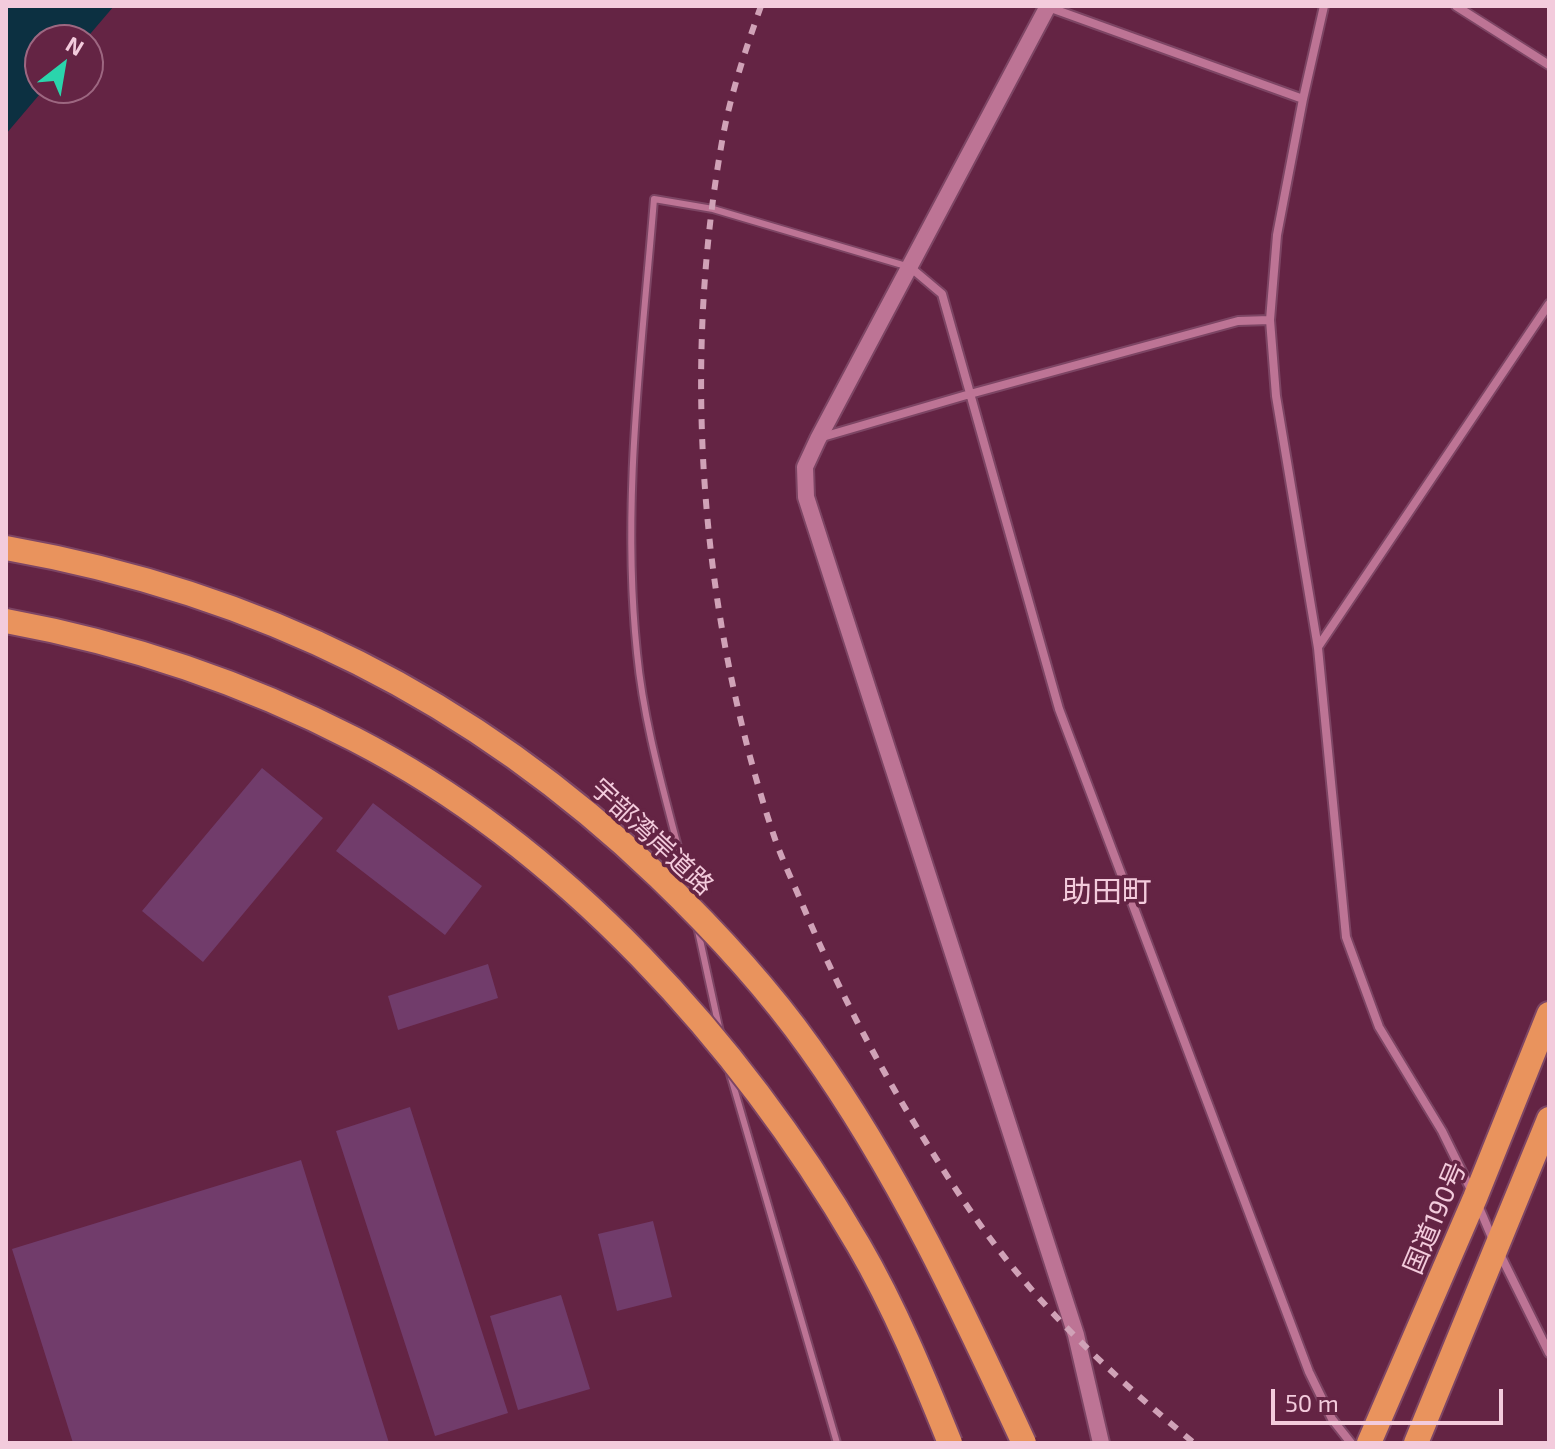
<!DOCTYPE html>
<html>
<head>
<meta charset="utf-8">
<style>
  body { margin:0 }
  #map { position:relative; width:1555px; height:1449px; overflow:hidden; background:#642444; font-family:"Exo 2",sans-serif }
  canvas { display:block }
  .frame { position:absolute; inset:0; border:8px solid #f3cbdc; pointer-events:none }
  .north { position:absolute; left:24px; top:24px; width:80px; height:80px; box-sizing:border-box; background:#642444; border:2px solid #9d6781; border-radius:50%; rotate:31deg; font-size:22px; font-weight:700; line-height:32px; text-align:center; color:#f3cbdc }
  .north::after { content:''; display:block; margin:auto; width:28px; height:36px; background:#2ad5ac; clip-path:polygon(50% 0,100% 100%,50% 72%,0 100%) }
  .scale { position:absolute; left:1271px; top:1389px; width:232px; height:36px; box-sizing:border-box; border:4px solid #f3cbdc; border-top:0; padding-left:10px; font-size:24px; line-height:28px; white-space:nowrap; color:#f3cbdc; -webkit-text-stroke:6px #642444; paint-order:stroke }
</style>
</head>
<body>
<div id="map">
<canvas width="1555" height="1449"></canvas>
<div class="frame"></div>
<div class="north">N</div>
<div class="scale">50 m</div>
</div>
<script>
const ctx = document.querySelector('canvas').getContext('2d');
ctx.lineJoin = 'round';
function paint(path, color) { ctx.fillStyle = color; ctx.fill(path, 'evenodd'); }
function trace(path, color, width, dash) { ctx.strokeStyle = color; ctx.lineWidth = width; ctx.lineCap = dash ? 'butt' : 'round'; ctx.setLineDash(dash || []); ctx.stroke(path); }
function label(font, color, halo, rows, align = 'center') {
  ctx.font = font + ' "Exo 2","Noto Sans JP",sans-serif'; ctx.lineWidth = 7; ctx.setLineDash([]); ctx.textBaseline = 'middle'; ctx.strokeStyle = halo; ctx.fillStyle = color; for (const [text, x, y, turn = 0] of rows) {
    ctx.save(); ctx.translate(x, y); ctx.rotate((+turn || 0) * Math.PI / 180); ctx.textAlign = isNaN(turn) ? turn : align; if (halo) ctx.strokeText(text, 0, 0); ctx.fillText(text, 0, 0); ctx.restore();
  }
}
paint(new Path2D(`
  M 6,6 L 114,6 L 85,40 L 40,40 L 40,88 L 45,88 L 6,134 Z`), '#0c3041');
paint(new Path2D(`
  M 262,768 L 323,818 L 203,962 L 142,911 Z
  M 373,803 L 482,886 L 445,935 L 336,851 Z
  M 488,964 L 498,998 L 398,1030 L 388,996 Z
  M 410,1107 L 508,1413 L 435,1436 L 336,1131 Z
  M 301,1160 L 389,1443 L 73,1443 L 12,1249 Z
  M 653,1221 L 672,1297 L 617,1311 L 598,1234 Z
  M 561,1295 L 590,1389 L 518,1410 L 490,1316 Z`), '#713c6b');
const lane = new Path2D(`
  M 690,895 C 671,814 645,736 637,653 C 621,502 642,349 654,199 L 713,209 L 906,266
  M 697,926 L 720,1032
  M 730,1074 L 837,1443`);
const street = new Path2D(`
  M 1324,6 L 1303,99 L 1277,235 L 1270,320 L 1276,396 L 1318,648 L 1346,937 L 1379,1027 L 1442,1131 L 1472,1192
  M 1456,6 L 1549,65
  M 1048,7 L 1303,99
  M 910,267 L 942,294 L 1059,709 L 1309,1372 L 1332,1419 L 1351,1443
  M 819,438 L 970,394 L 1238,321 L 1270,320
  M 1318,647 L 1549,304
  M 1478,1205 L 1493,1240
  M 1499,1252 L 1549,1353`);
const secondary = new Path2D(`
  M 1048,6 L 818,439 L 805,467 L 806,497 L 1076,1335 L 1101,1443`);
const highway = new Path2D(`
  M 1369,1443 L 1475,1198 L 1549,1014
  M 1416,1443 L 1549,1119`);
trace(lane, '#7d4564', 10);
trace(street, '#7d4564', 12);
trace(secondary, '#7d4564', 20);
trace(highway, '#7d4564', 28);
trace(lane, '#bd7495', 6);
trace(street, '#bd7495', 8);
trace(secondary, '#bd7495', 16);
trace(highway, '#e9935d', 24);
trace(new Path2D(`
  M 761,6 C 746,48 731,93 723,136 C 681,366 700,618 775,839 C 783,862 794,884 803,906 C 835,982 873,1056 916,1126 C 949,1180 984,1235 1026,1283 C 1076,1342 1135,1394 1194,1443`), '#d0a2b7', 6, [10, 10]);
const highwayBridge = new Path2D(`
  M 6,548 C 260,593 473,699 659,877 C 714,930 766,986 810,1048 C 898,1171 961,1307 1024,1443
  M 6,621 C 126,643 245,683 354,739 C 564,847 741,1043 859,1246 C 895,1308 923,1376 950,1443`);
trace(highwayBridge, '#7d4564', 28, []);
trace(highwayBridge, '#e9935d', 24);
label('26px', '#f3cbdc', '#642444', [
  ["宇部湾岸道路",652,837,43],
  ["国道190号",1435,1218,-67]
]);
label('30px', '#f3cbdc', '#642444', [
  ["助田町",1107,892]
]);
</script>
</body>
</html>
